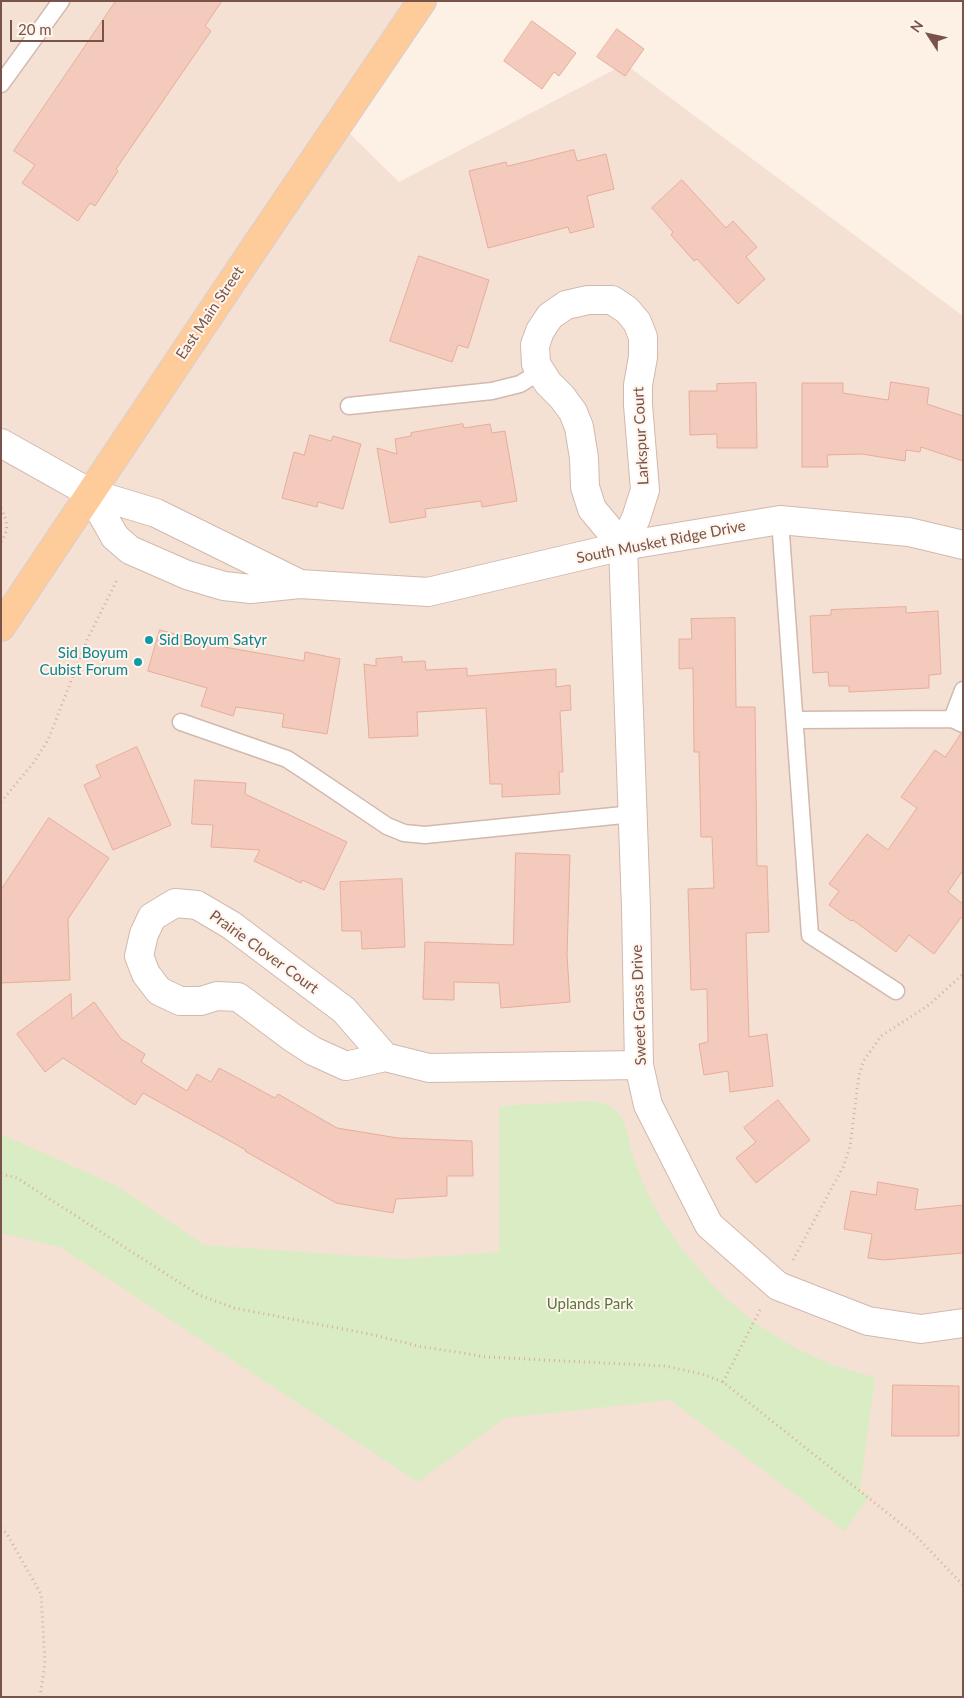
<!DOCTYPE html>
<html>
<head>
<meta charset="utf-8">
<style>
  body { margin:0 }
  #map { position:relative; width:964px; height:1698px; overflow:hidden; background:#fdf0e5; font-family:Lato,sans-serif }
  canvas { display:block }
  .frame { position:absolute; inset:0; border:2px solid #785349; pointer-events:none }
  .north { position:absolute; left:904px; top:10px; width:50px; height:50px; -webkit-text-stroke:4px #fff5ec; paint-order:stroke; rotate:305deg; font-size:14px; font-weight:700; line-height:20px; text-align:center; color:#785349 }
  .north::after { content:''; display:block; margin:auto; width:18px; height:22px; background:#785349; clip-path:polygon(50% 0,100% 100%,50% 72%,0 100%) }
  .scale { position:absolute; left:10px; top:20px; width:94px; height:22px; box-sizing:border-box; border:2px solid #785349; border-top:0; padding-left:6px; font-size:15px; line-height:18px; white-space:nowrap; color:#785349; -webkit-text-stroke:4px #fff5ec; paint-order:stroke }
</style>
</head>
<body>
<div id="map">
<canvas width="964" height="1698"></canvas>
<div class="frame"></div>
<div class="north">N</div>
<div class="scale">20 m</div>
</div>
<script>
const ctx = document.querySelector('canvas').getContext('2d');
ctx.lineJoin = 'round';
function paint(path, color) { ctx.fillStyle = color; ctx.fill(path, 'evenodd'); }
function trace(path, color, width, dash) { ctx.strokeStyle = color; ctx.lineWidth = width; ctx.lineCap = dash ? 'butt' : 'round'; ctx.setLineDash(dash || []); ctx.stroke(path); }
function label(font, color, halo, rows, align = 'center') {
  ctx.font = font + ' Lato,sans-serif'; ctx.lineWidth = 4; ctx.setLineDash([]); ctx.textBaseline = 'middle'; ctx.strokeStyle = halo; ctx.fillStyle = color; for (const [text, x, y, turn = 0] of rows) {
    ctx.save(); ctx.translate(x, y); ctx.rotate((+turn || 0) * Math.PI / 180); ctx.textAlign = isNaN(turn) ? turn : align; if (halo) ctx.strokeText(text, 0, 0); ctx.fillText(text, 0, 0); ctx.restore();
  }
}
paint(new Path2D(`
  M 1,1 L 411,1 L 1,612 Z
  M 625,64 L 963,316 L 963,1697 L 1,1697 L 1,627 L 339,123 L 399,182 Z`), '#f5e1d3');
paint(new Path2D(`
  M 589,1101 C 601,1101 611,1105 619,1114 C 627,1124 628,1138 631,1150 C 638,1170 645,1191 656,1209 C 705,1294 779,1355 875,1377 L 860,1490 L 869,1497 L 844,1531 L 670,1400 L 505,1418 L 418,1482 L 60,1247 L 1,1233 L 1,1134 L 117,1186 L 204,1245 L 402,1259 L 499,1252 L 499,1106 Z`), '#d9ecc3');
const building = new Path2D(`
  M 116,1 L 222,1 L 205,26 L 211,31 L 116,169 L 118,171 L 95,206 L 90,203 L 78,221 L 22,183 L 35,165 L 14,151 Z
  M 532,21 L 576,53 L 559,76 L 554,72 L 542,89 L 504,61 Z
  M 617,29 L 644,49 L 625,76 L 597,57 Z
  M 574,150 L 577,161 L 606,154 L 614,189 L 587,196 L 594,227 L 570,233 L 568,227 L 488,248 L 469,171 L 506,162 L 507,166 Z
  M 682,180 L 726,228 L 733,221 L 757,247 L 746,257 L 765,279 L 738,304 L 697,259 L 694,261 L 671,235 L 673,232 L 652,208 Z
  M 419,256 L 489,280 L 468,348 L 458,345 L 452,362 L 390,341 Z
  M 891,382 L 929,388 L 927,404 L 963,416 L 963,461 L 921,447 L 920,452 L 906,450 L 905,461 L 862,454 L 827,455 L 828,467 L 802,467 L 802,383 L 843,383 L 843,393 L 888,400 Z
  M 756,383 L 757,448 L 717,448 L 717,434 L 690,435 L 689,391 L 717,391 L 717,384 Z
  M 463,424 L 464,428 L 490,424 L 492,433 L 505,431 L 517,501 L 482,507 L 481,501 L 425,509 L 426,517 L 390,523 L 377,448 L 397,454 L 395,439 L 411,436 L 411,433 Z
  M 310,435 L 331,441 L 333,436 L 361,444 L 343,509 L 318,502 L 317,507 L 282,498 L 294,452 L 304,455 Z
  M 906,607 L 906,613 L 938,611 L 941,674 L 929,675 L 929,688 L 849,692 L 849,686 L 829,686 L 828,672 L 813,673 L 810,616 L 831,615 L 831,610 Z
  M 735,618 L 736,707 L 755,707 L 757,866 L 767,866 L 769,932 L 746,933 L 749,1037 L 767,1034 L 773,1086 L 730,1092 L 728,1071 L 704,1075 L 699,1044 L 708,1042 L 707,989 L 691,990 L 688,889 L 714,888 L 712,837 L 701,837 L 699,752 L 694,752 L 693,668 L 679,669 L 679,639 L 692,639 L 691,619 Z
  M 160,630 L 224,647 L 304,661 L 305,652 L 340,659 L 327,734 L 282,727 L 284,714 L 236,707 L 233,716 L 201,706 L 207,688 L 148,671 Z
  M 402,657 L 402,662 L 425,661 L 426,670 L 467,668 L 467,676 L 556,669 L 556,687 L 570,685 L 571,710 L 560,711 L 563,772 L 559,772 L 560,794 L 502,797 L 502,784 L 490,784 L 486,708 L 417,712 L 418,736 L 369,738 L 364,664 L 376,666 L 376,659 Z
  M 961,734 L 963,734 L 963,870 L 948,892 L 963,904 L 963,915 L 934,954 L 909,935 L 896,952 L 853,920 L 851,921 L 829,905 L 839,891 L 829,884 L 867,834 L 888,850 L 917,808 L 901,797 L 935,750 L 945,757 Z
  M 137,747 L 171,825 L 113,850 L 84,785 L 101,777 L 96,766 Z
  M 195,780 L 246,783 L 245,794 L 347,842 L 324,890 L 302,880 L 301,883 L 254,861 L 260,850 L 211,847 L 213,825 L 192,824 Z
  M 49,818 L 109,858 L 68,919 L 70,980 L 1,983 L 1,890 Z
  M 516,853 L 570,855 L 567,955 L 570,1002 L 501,1008 L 499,983 L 454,982 L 454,1000 L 423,999 L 425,942 L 513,945 Z
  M 402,879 L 405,947 L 362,949 L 361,931 L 342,931 L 340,882 Z
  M 71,994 L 72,1019 L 94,1002 L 121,1039 L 145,1054 L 141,1062 L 187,1091 L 197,1074 L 211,1082 L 219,1068 L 275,1098 L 278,1094 L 337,1128 L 398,1138 L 472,1141 L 473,1176 L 447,1176 L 447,1196 L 396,1199 L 393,1213 L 336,1203 L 245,1151 L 246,1150 L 143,1093 L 135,1105 L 63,1058 L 45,1072 L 17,1034 Z
  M 778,1100 L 810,1140 L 756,1183 L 736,1158 L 756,1142 L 744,1128 Z
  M 878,1182 L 918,1189 L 915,1210 L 963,1205 L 963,1253 L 884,1260 L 868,1258 L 872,1234 L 844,1229 L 851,1191 L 876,1195 Z
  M 893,1385 L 959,1386 L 959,1436 L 892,1436 Z`);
paint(building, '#f4cabc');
trace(building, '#e7ad9b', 1);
const service = new Path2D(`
  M 1,84 L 61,1
  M 349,406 L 492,391 L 520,384 L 541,371
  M 780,520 L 810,935 L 896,991
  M 952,719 L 963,690
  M 795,720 L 952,719 L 963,724
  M 181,722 L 287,759 L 310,774 L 387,826 L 404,833 L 425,835 L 633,814`);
const minor = new Path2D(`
  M 1,443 L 90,493 L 156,513 L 300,584
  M 90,493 L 115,537 L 130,550 L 187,575 L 224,586 L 251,589 L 300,584 L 428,592 L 623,546 L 780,520 L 909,532 L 963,545
  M 623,546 L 592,509 L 585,487 L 584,458 L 579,427 L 573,412 L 562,397 L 548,383 L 536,364 L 535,345 L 540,331 L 550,316 L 566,305 L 588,300 L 612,300 L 627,310 L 637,322 L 643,337 L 643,357 L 638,385 L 638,405 L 645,490 L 636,518 L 623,546 L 636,908 L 639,1065 L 648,1105 L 709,1225 L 778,1286 L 868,1321 L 921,1329 L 963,1323
  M 385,1057 L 344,1010 L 231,925 L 197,905 L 175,903 L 152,917 L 144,934 L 139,956 L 146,974 L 159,991 L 180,1001 L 201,1001 L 217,996 L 238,997 L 293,1038 L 313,1051 L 346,1066 L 385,1057 L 429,1068 L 639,1065`);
const primary = new Path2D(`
  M 1,627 L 253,250 L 422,1`);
trace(service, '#d2b8ad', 19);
trace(minor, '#d2b8ad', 30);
trace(primary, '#d9cfcc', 30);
trace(new Path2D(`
  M 1,508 C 7,522 10,528 1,542
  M 1,802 L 34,762 L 48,740 L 88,638 L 118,578
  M 1,1174 L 17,1178 L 199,1295 L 234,1308 L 374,1335 L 418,1346 L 487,1357 L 665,1366 L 702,1374 L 723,1382 L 915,1535 L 963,1585
  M 793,1260 L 843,1167 L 850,1146 L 859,1075 L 863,1062 L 881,1036 L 929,1005 L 963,974
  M 723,1382 L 761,1308
  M 1,1528 L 7,1534 L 41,1594 L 45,1663 L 40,1697`), '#d9ad9e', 3, [1, 4]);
trace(service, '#fff', 16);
trace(minor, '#fff', 28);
trace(primary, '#fecb9b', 28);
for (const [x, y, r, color] of [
  [149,640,5,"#0f9aa8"],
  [138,662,5,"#0f9aa8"]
]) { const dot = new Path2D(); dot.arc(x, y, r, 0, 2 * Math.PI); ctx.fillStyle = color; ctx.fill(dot); trace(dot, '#fff5ec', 2); }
label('15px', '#785349', '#fff5ec', [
  ["East Main Street",210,313,-56],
  ["Larkspur Court",641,436,-93],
  ["South Musket Ridge Drive",661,542,-11],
  ["Prairie Clover Court",264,952,36],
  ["Sweet Grass Drive",639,1005,-92]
]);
label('15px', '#0d838f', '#fff5ec', [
  ["Sid Boyum Satyr",159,640],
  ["Sid Boyum",128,653,"right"],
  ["Cubist Forum",128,670,"right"]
], 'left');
label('15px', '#58783d', '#fff5ec', [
  ["Uplands Park",590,1304]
]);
</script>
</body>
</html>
